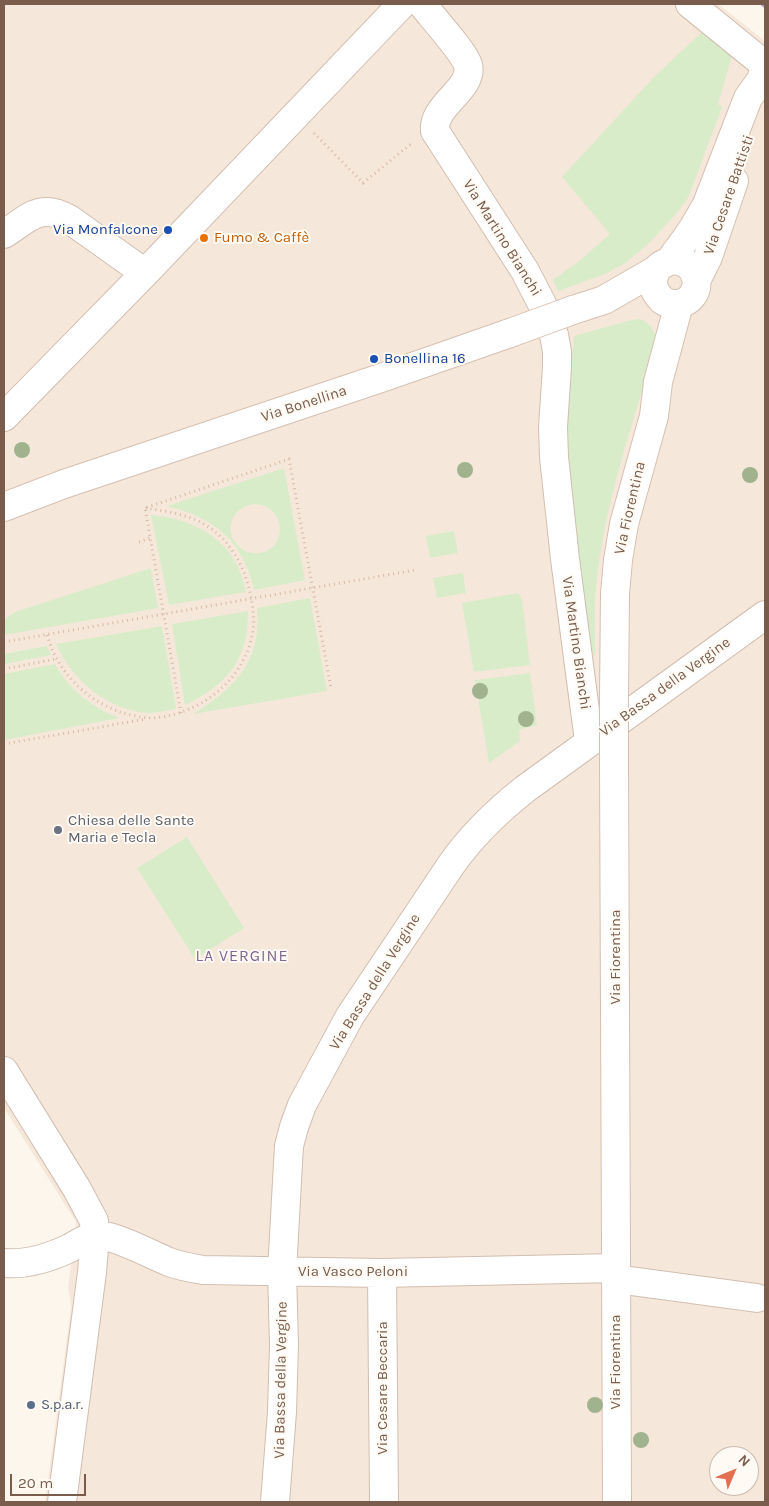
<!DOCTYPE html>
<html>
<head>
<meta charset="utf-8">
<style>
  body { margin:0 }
  #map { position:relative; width:769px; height:1506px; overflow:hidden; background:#fdf6ec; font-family:Karla,sans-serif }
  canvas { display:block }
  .frame { position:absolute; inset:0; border:5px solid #7a5c4d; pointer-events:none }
  .north { position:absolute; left:709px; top:1446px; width:50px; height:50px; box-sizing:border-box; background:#fffaf3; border:1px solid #cabbb1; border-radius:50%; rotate:45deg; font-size:14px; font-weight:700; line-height:20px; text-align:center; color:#7a5c4d }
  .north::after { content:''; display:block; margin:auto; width:18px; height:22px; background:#e76f51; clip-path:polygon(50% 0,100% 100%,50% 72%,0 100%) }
  .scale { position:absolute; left:10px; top:1474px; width:76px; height:22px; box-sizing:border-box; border:2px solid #7a5c4d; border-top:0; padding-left:6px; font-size:15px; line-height:18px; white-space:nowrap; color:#7a5c4d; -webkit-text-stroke:4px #fffaf3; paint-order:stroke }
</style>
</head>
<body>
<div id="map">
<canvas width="769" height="1506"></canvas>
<div class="frame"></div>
<div class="north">N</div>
<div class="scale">20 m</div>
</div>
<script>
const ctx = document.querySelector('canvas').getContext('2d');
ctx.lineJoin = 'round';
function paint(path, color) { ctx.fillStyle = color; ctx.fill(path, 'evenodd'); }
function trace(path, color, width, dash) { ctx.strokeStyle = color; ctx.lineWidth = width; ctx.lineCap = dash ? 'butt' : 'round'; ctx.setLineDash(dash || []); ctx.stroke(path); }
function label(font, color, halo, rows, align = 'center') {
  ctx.font = font + ' Karla,sans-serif'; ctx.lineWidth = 4; ctx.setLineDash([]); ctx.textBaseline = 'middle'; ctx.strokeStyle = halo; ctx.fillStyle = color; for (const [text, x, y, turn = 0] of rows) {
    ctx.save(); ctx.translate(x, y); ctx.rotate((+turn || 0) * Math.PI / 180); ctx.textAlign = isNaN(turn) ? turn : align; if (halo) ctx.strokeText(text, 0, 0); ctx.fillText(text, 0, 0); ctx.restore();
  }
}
paint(new Path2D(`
  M 4,4 L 718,4 L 765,41 L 765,1502 L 45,1502 L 71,1308 L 70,1298 L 68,1289 L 76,1222 L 4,1108 ZM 719,1456 L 749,1456 L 749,1486 L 719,1486 Z`), '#f5e8da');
paint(new Path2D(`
  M 702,32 L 732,56 L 718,104 L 722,107 L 688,198 L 674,216 L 648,244 L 624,264 L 605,274 L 558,291 L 553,280 L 579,261 L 610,234 L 562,177 L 654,77 Z
  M 640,319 C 653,324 656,333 656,346 C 632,425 604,505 596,587 C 594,610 595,634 595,656 L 592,653 L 589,644 L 567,470 L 567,416 L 574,336 L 631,320 Z
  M 284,468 L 305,580 L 254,590 C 243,541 215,518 167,506 ZM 255,504 C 288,506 288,553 256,553 C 248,553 240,550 236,543 C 230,536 229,526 233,518 C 237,509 246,505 255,504 Z
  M 151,515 C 187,518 224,534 239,569 C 242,576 244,584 246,592 L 169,605 Z
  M 454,531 L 458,553 L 430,558 L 426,536 Z
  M 151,568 L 158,608 L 4,635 L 4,620 L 15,612 Z
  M 463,573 L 466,593 L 437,598 L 433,578 Z
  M 518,593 L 522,599 L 530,665 L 474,672 L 462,603 Z
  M 310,598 L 327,691 L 193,714 C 235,688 262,661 257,608 Z
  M 248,611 C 249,659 227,685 185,705 L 172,624 Z
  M 162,626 L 176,709 C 167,710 158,713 149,713 C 107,710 73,681 56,644 Z
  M 47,646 L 51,655 L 4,664 L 4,654 Z
  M 55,664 C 69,690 92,707 119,718 L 4,740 L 4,674 Z
  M 530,673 L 537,725 L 519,730 L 520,741 L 489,763 L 475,680 Z
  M 187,837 L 244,928 L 195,959 L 137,868 Z`), '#d8ecc9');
const street = new Path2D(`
  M 422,4 C 432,17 464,52 468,65 C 474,89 432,105 435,131 L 525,271 L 543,306 L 554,335 L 557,351 L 557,367 L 553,427 L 554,457 L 565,559 L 589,741
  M 690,4 L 765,65
  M 4,234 C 28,219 40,202 69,219 L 145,273
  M 4,417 L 145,273 L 402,4
  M 4,1071 L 77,1189 L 94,1221 L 95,1236 L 92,1272 L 62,1502
  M 4,1263 C 27,1265 49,1258 70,1248 C 77,1244 86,1238 94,1236 C 110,1232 152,1255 169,1262 C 180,1266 191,1268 203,1270 L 382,1273 L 616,1268
  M 382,1273 L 384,1502
  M 616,1279 L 757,1298
  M 275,1502 L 282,1412 L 284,1345 L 282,1272 L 288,1163 L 289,1146 L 294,1127 L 302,1105 L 350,1016 L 451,865 C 472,835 496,812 525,789 L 765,615`);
const secondary = new Path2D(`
  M 669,261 C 702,256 706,301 677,304 C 672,304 666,303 662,300 C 657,295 654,290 653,284 C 653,278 654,274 657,269 C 660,264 665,264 669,261 C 672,259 674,254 676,252 C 688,237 698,221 707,204 L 748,98 L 761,80 L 765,66
  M 697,279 L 708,257 L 734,181
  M 573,310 L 604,300 L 656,270
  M 4,507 L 64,484 L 381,378 L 510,333
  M 614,697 L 615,594 L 618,560 L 624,524 L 654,416 L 658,382 L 679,304
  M 614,763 L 617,1502`);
trace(street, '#d1beb0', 30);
trace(secondary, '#d6c0b0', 30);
trace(new Path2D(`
  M 314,133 L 363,183 L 412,143
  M 139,542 L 150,538
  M 47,635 C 50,643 52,652 57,659 C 70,683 94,703 120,712 C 130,715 142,718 153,718 C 197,715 240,684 251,640 C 254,630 254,620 253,610 C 249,576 235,542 204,524 C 186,514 165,511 145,508
  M 4,642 L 415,570
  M 4,669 L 56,659
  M 181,713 L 145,508 L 289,459 L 331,688
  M 4,744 L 146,719`), '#d9b8a5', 3, [1, 4]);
trace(street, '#fff', 28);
trace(secondary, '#fff', 28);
trace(new Path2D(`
  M 762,4 L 765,6`), '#b9a8c9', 4, [8, 5]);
const secondaryBridge = new Path2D(`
  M 510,333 L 573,310
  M 614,697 L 614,763`);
trace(secondaryBridge, '#d6c0b0', 30, []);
trace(secondaryBridge, '#fff', 28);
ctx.fillStyle = '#a0b28e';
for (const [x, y] of [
  [22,450],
  [465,470],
  [750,475],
  [480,691],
  [526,719],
  [595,1405],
  [641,1440]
]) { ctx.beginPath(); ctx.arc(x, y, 8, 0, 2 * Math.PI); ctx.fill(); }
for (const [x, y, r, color] of [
  [168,230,5,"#1a4fb4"],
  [204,238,5,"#e8710a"],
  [374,359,5,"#1a4fb4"],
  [58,830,5,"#6b7280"],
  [31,1405,5,"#5c6f8a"]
]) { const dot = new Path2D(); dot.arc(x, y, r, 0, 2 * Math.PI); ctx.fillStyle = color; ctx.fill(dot); trace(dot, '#fffaf3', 2); }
label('15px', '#7a5c4d', '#fffaf3', [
  ["Via Cesare Battisti",729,195,-71],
  ["Via Martino Bianchi",502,238,58],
  ["Via Bonellina",304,404,-18],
  ["Via Fiorentina",630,508,-77],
  ["Via Martino Bianchi",576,643,82],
  ["Via Bassa della Vergine",665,687,-36],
  ["Via Fiorentina",616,957,-90],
  ["Via Bassa della Vergine",375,982,-58],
  ["Via Vasco Peloni",353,1272],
  ["Via Fiorentina",616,1362,-90],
  ["Via Bassa della Vergine",281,1380,-89],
  ["Via Cesare Beccaria",383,1388,-90]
]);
label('15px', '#164399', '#fffaf3', [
  ["Via Monfalcone",158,230],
  ["Bonellina 16",384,359,"left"]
], 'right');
label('15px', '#c56008', '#fffaf3', [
  ["Fumo & Caffè",214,238]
], 'left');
label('15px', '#5b616d', '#fffaf3', [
  ["Chiesa delle Sante",68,821],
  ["Maria e Tecla",68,838]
], 'left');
label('15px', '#4e5e75', '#fffaf3', [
  ["S.p.a.r.",41,1405]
], 'left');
ctx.letterSpacing = '1px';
label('16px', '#846695', '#fffaf3', [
  ["LA VERGINE",242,956]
]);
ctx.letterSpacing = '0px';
</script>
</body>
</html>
